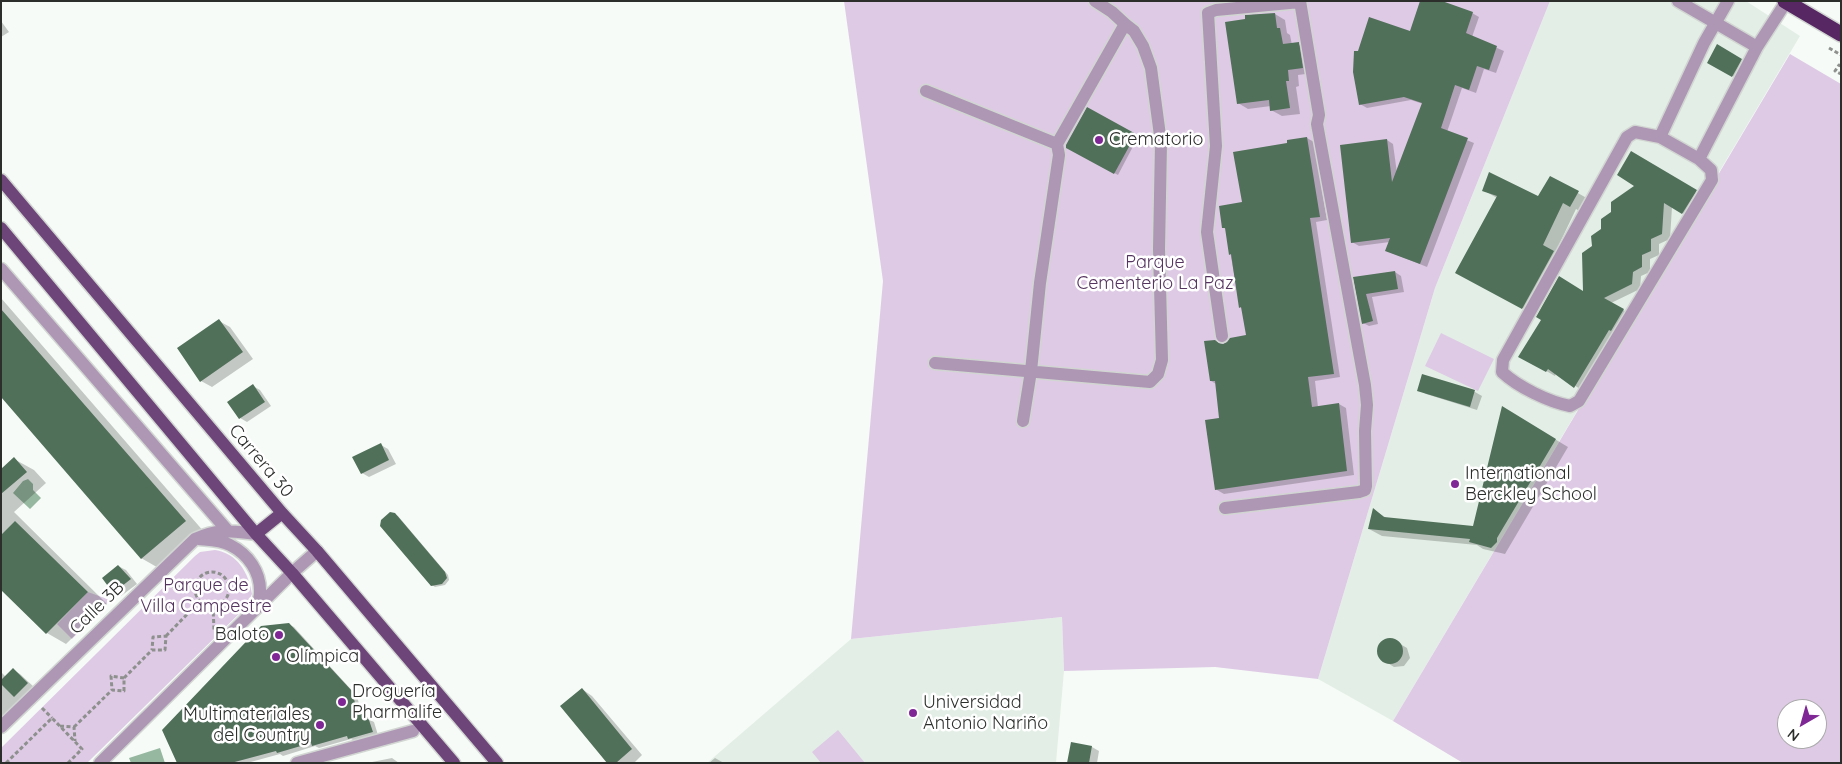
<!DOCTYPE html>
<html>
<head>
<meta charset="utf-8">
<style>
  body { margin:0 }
  #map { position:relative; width:1842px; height:764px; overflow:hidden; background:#f6fbf7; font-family:Quicksand,sans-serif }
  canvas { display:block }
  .frame { position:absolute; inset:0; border:2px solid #2c2e2c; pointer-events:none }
  .north { position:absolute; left:1777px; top:699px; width:50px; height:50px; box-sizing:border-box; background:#fff; border:1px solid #ababab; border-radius:50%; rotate:218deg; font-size:14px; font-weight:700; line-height:20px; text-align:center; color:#2c2e2c }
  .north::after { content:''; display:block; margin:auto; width:18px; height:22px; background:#7e2795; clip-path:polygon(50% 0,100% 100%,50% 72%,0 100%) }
</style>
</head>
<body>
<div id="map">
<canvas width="1842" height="764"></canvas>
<div class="frame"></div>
<div class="north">N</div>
</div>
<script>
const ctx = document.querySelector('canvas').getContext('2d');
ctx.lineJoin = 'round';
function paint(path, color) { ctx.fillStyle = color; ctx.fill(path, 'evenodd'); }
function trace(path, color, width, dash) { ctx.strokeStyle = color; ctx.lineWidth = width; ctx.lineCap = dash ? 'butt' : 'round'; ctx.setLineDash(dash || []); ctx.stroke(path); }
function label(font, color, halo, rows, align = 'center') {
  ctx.font = font + ' Quicksand,sans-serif'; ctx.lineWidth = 5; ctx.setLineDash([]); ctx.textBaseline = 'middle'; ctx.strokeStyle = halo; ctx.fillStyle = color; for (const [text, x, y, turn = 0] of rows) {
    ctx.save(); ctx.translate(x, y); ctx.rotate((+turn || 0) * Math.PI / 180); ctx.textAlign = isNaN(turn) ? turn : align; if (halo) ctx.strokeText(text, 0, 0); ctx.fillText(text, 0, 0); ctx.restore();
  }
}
paint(new Path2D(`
  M 1550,1 L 1746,1 L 1800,36 L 1393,721 L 1318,679 L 1435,288 Z
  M 1062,617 L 1064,671 L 1056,763 L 707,763 L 851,639 Z`), '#e3efe6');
paint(new Path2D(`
  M 844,1 L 1550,1 L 1435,288 L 1318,679 L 1215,667 L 1064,671 L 1062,617 L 851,639 L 883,281 Z
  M 1790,54 L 1841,84 L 1841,763 L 1463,763 L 1393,721 ZM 1787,709 L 1817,709 L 1817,739 L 1787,739 Z
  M 1441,333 L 1494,359 L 1478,391 L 1425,366 Z
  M 215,550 C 237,553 249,573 252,594 L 245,608 L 87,763 L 1,763 L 1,748 L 195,556 L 200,552 Z
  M 88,592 L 110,600 L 72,639 L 57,624 Z
  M 838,730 L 865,763 L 821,763 L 812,752 Z`), '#decae5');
paint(new Path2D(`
  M 28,479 L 33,484 L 33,490 L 41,498 L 30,509 L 13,493 L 23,481 Z
  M 160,748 L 165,763 L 131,763 L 129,758 Z`), '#96b8a0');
paint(new Path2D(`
  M 1472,13 L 1479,17 L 1472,37 L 1504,51 L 1496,73 L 1484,69 L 1476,93 L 1462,88 L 1447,132 L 1474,143 L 1427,267 L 1387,251 L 1390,242 L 1359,246 L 1352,242 L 1387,140 L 1393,144 L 1397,173 L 1423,104 L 1411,100 L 1367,108 L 1360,104 L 1411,32 Z
  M 1275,14 L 1285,20 L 1287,33 L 1290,35 L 1292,45 L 1298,44 L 1309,49 L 1313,73 L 1298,75 L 1299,86 L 1296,87 L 1300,114 L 1282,116 L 1271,110 L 1271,106 L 1248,109 L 1238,103 Z
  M 1,21 L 9,32 L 1,37 Z
  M 1718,46 L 1748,64 L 1740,80 L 1708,62 Z
  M 1088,109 L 1138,137 L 1118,175 L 1067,147 Z
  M 1307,138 L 1314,142 L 1327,220 L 1316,222 L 1340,377 L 1315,381 L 1318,407 L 1339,404 L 1346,408 L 1354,475 L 1224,494 L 1217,490 L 1221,419 L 1216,384 L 1211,381 L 1222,345 L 1247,336 L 1243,309 L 1240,307 L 1226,229 L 1224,228 L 1289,144 Z
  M 1632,153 L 1704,196 L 1691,218 L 1672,207 L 1670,239 L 1659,244 L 1659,255 L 1650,259 L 1650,272 L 1641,276 L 1640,289 L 1611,303 L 1632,315 L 1583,391 L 1556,373 L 1555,376 L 1520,356 L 1584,293 L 1593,247 L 1612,213 L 1636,186 Z
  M 1550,177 L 1590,200 L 1583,213 L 1576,209 L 1555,253 L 1566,260 L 1535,315 L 1457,272 L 1497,198 L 1483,190 L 1539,198 Z
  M 1395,272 L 1401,276 L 1404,292 L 1372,297 L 1378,324 L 1369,326 L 1363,323 L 1355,278 Z
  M 1,298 L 205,533 L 162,570 L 141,558 L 1,396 Z
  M 219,321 L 230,327 L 253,359 L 212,387 L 201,381 Z
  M 1423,376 L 1475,392 L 1482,396 L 1477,410 L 1426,394 L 1419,390 Z
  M 253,386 L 260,390 L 271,406 L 247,422 L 240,418 L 229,402 Z
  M 1503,408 L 1568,447 L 1505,554 L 1483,549 L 1477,545 L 1382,536 L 1369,529 L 1374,510 L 1388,519 L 1474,527 Z
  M 381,445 L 388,449 L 396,464 L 369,477 L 362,473 Z
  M 14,459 L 34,470 L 46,483 L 14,512 L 107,604 L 66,644 L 47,633 L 1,588 L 1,470 Z
  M 394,514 L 398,516 L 448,575 L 449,580 L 445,585 L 435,587 L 432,585 Z
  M 118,566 L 126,570 L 137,584 L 121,596 L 114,592 Z
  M 288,624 L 294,627 L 357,696 L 362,716 L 374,722 L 378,735 L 355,741 L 351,739 L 319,748 L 315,746 L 283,756 L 280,754 L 247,763 L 179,763 Z
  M 1390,640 L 1395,641 L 1407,648 L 1410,658 L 1404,666 L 1394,667 L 1386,662 L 1379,654 L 1381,644 Z
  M 13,670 L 20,674 L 34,687 L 1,721 L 1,672 L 6,677 Z
  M 582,689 L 592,696 L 642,755 L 634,763 L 609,763 Z
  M 1072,743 L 1092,747 L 1099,751 L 1097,763 L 1068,763 Z
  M 392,758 L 399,763 L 367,763 Z
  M 715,758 L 724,763 L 709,763 Z`), '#0003');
paint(new Path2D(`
  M 1420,1 L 1442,1 L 1473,12 L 1466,33 L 1497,46 L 1489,70 L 1477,66 L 1469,90 L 1455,85 L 1441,128 L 1468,138 L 1420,264 L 1385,251 L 1390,238 L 1351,243 L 1340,145 L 1387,139 L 1392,182 L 1422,103 L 1404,97 L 1359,105 L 1353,72 L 1354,51 L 1358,51 L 1369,17 L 1410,31 Z
  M 1275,13 L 1277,28 L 1280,28 L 1283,44 L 1299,42 L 1303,68 L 1288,70 L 1289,81 L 1286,81 L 1290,108 L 1270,111 L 1269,100 L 1237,104 L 1225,22 L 1245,19 L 1245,15 Z
  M 1717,44 L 1742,59 L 1732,77 L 1707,63 Z
  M 1087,107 L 1136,134 L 1114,174 L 1066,148 L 1066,145 Z
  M 1307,137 L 1320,217 L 1310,218 L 1334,374 L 1308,377 L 1312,407 L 1339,403 L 1347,471 L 1215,490 L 1205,420 L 1219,418 L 1215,381 L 1210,381 L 1204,341 L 1215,340 L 1219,343 L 1223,344 L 1227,342 L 1230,338 L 1246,335 L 1241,307 L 1239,308 L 1231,254 L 1229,255 L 1225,228 L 1222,228 L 1219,206 L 1242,202 L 1233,152 L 1287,143 L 1287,140 Z
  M 1631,151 L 1697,190 L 1682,214 L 1664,203 L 1662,234 L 1651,239 L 1651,251 L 1642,255 L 1642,267 L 1633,272 L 1632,284 L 1604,298 L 1624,309 L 1611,331 L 1609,330 L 1574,388 L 1548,369 L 1546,372 L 1518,357 L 1541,320 L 1536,317 L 1559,276 L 1583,291 L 1582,253 L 1592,246 L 1591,236 L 1601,229 L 1601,219 L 1611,212 L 1611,202 L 1634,186 L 1617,175 Z
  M 1489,172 L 1538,196 L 1550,176 L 1579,191 L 1570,207 L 1563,203 L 1543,245 L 1554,251 L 1522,309 L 1455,273 L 1497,196 L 1482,191 Z
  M 1395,271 L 1398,289 L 1366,294 L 1373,321 L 1362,324 L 1353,277 Z
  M 1,309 L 186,521 L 141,559 L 1,397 Z
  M 219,319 L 243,352 L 200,382 L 177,348 Z
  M 1422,374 L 1475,390 L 1470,407 L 1417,391 Z
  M 253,384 L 265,402 L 239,419 L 227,402 Z
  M 1502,406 L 1556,439 L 1497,538 L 1497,542 L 1491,548 L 1469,542 L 1470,539 L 1368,529 L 1373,508 L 1384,517 L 1473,526 Z
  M 381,443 L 389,460 L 361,474 L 352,457 Z
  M 14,457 L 27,472 L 1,494 L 1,469 Z
  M 390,512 L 395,513 L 445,572 L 447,578 L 442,584 L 431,586 L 380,526 L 381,520 Z
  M 15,521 L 88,592 L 46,634 L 1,590 L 1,535 Z
  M 118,565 L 131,579 L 113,593 L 102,578 Z
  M 289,623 L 352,691 L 358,715 L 362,714 L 363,719 L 368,717 L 373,732 L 348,739 L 347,736 L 312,746 L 311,743 L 277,753 L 276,751 L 231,763 L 177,763 L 162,730 L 261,626 Z
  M1377 651a13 13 0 1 1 26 0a13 13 0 1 1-26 0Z
  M 13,668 L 28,683 L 14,697 L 1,684 L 1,680 Z
  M 582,688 L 632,749 L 616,763 L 607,763 L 560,706 Z
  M 1071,742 L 1092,746 L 1089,763 L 1067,763 Z`), '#51705a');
const minor = new Path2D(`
  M 1678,1 L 1757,47
  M 926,91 L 1057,144
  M 1635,132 L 1660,137 L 1699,159 L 1711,170 L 1712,180 L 1579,401 L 1570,406 C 1549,402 1518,387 1502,372 L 1503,360 L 1627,137 Z
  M 1660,137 L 1704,43 L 1728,1
  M 1699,159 L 1757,47 L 1786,2
  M 1,269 L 227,530
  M 1222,336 L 1207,232 L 1216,146 L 1208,13 L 1216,10 L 1300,2
  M 935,363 L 1150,382 L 1158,374 L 1162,360 L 1159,249 L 1161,143 L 1151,68 L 1143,46 L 1134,31 L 1125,24
  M 1023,421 L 1031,371 L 1040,283 L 1059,155 L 1057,144 L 1125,24 L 1112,12 L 1095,1
  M 1225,508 L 1359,492 L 1365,490 L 1366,486 L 1365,431 L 1367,405 L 1365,385 L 1317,124 L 1319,115 L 1300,1
  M 199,539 C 209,540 221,540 230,545 C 248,554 261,572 260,593 C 260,597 258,603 256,608
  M 1,727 L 195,539 C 219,528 230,531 256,534
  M 100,763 L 292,573 L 317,551
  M 297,763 L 413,731`);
const major = new Path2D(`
  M 1,180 L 282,513 L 317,551 L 497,763
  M 1,228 L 256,534 L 292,573 L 454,763
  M 256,534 L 282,513`);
const highway = new Path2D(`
  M 1785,1 L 1841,34`);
trace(minor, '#d2d6d2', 15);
trace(major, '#d2d6d2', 15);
trace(highway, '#d2d6d2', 18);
trace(new Path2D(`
  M 1829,48 L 1841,55
  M 1841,66 L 1839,65 L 1835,71 L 1841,74
  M195 589a17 17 0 1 1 34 0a17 17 0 1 1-34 0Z
  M 166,586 L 195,588
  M 213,606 L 214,630
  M 166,636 L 200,601
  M 124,678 L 152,650 L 165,650 L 166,636 L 153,637 L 152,650
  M 42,708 L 52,718
  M 60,726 L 74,727 L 75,741
  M 74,727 L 112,690 L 124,691 L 124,678 L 111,676 L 112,690
  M 6,763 L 52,718 L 82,749 L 68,763`), '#8d908d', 3, [4, 2.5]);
trace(minor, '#ad97b4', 12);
trace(major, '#6d4579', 12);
trace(highway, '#562763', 15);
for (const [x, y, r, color] of [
  [1099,140,5,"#7e2795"],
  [1455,484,5,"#7e2795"],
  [279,635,5,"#7e2795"],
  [276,657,5,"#7e2795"],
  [342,702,5,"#7e2795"],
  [913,713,5,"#7e2795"],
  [320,725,5,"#7e2795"]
]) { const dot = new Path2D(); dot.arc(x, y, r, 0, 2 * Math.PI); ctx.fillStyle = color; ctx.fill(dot); trace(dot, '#fff', 2); }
label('18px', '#2c2e2c', '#fff', [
  ["Crematorio",1109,140],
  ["International",1465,474],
  ["Berckley School",1465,495],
  ["Baloto",269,635,"right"],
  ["Olímpica",286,657],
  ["Droguería",352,692],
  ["Pharmalife",352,713],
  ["Universidad",923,703],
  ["Antonio Nariño",923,724],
  ["Multimateriales",310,715,"right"],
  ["del Country",310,736,"right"]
], 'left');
label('18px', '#55345f', '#fff', [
  ["Parque",1155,263],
  ["Cementerio La Paz",1155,284],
  ["Parque de",206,586],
  ["Villa Campestre",206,607]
]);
label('18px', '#2c2e2c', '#fff', [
  ["Carrera 30",261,461,50],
  ["Calle 3B",97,608,-44]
]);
</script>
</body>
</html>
